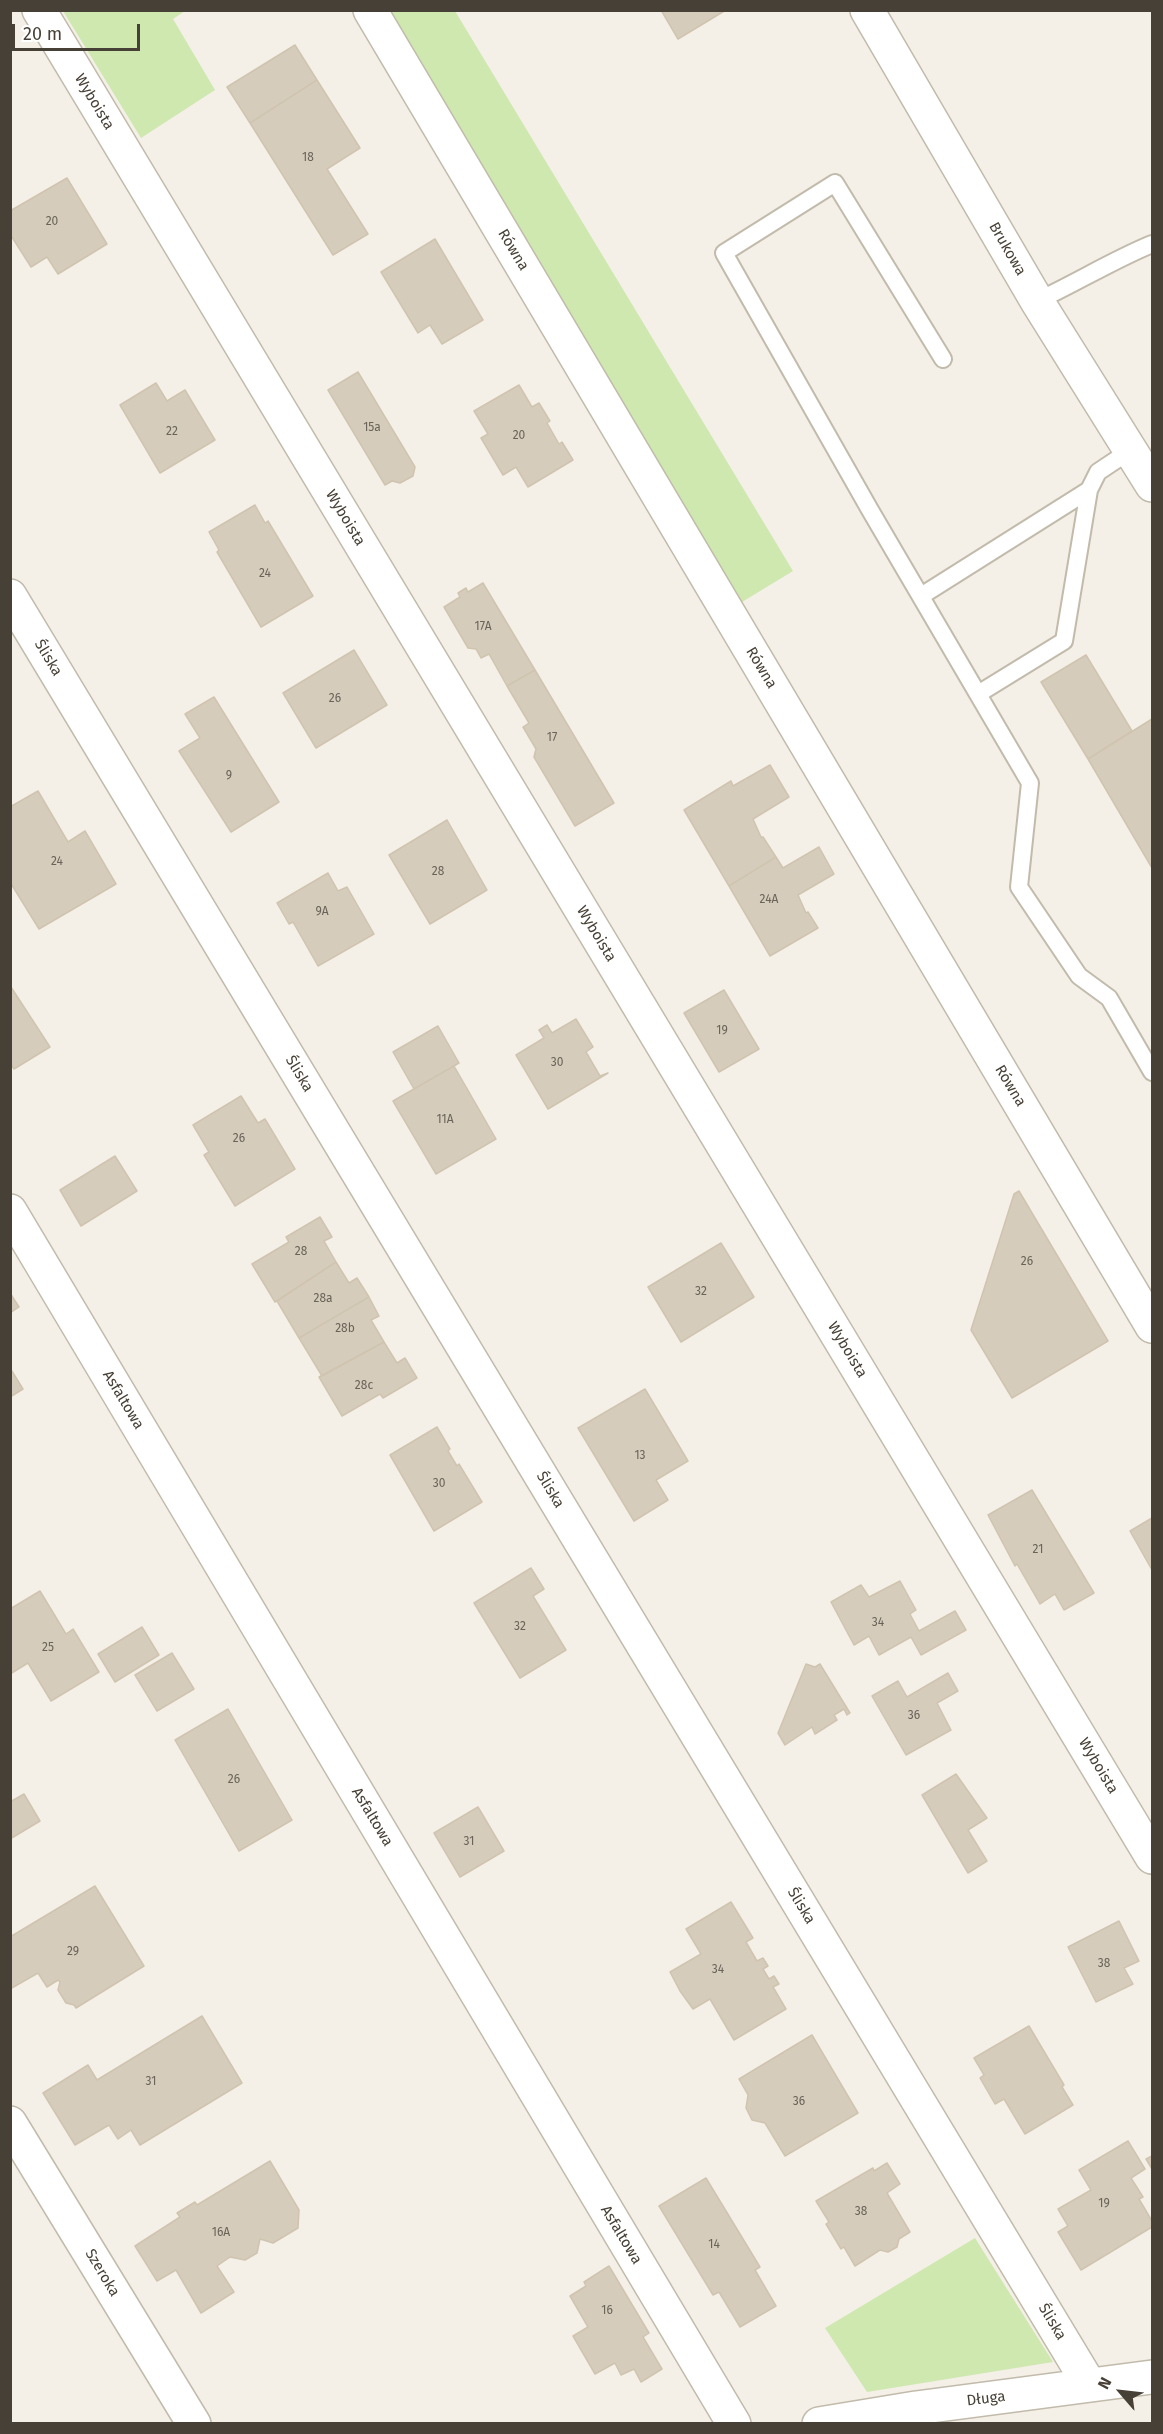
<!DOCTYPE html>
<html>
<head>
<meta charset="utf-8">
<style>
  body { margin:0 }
  #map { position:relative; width:1163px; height:2434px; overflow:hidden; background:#f4f0e7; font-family:"Fira Sans",sans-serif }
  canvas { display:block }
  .frame { position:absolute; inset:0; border:12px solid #474036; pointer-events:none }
  .north { position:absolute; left:1091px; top:2362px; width:60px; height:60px; -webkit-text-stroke:4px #fff; paint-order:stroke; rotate:298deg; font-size:16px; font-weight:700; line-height:24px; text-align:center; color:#474036 }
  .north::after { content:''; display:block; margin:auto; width:21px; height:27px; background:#474036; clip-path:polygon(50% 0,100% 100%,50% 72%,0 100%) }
  .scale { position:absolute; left:12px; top:24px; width:128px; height:27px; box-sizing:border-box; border:3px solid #474036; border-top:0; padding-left:8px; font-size:18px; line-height:21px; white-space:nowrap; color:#474036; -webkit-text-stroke:4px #fff; paint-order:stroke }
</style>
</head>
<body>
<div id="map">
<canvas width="1163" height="2434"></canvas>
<div class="frame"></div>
<div class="north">N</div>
<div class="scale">20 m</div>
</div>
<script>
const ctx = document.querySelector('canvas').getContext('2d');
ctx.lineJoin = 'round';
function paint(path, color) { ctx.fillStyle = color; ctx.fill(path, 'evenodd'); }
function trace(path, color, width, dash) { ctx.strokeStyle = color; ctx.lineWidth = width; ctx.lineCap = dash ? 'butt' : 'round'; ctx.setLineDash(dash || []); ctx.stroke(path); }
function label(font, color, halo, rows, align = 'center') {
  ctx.font = font + ' "Fira Sans",sans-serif'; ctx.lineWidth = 4.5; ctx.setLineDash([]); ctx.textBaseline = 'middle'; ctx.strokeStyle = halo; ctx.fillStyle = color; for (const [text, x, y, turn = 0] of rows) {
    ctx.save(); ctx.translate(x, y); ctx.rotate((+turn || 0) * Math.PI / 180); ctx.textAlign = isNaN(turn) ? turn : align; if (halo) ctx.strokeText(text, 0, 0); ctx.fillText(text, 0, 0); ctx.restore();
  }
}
paint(new Path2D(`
  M 63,11 L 185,11 L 173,19 L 215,90 L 141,138 Z
  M 383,11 L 455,11 L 793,571 L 742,602 Z
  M 975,2238 L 1053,2362 L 867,2392 L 825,2328 Z`), '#cee8af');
const building = new Path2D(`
  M 661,10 L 726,10 L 678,39 Z
  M 295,45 L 317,80 L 250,123 L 227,87 Z
  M 317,80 L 360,148 L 327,169 L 368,234 L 333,255 L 250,123 Z
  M 67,178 L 107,244 L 58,274 L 47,257 L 31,267 L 10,234 L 10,211 Z
  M 435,239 L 483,320 L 442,344 L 430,325 L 418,333 L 381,272 Z
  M 358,372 L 415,467 L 413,476 L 400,483 L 392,481 L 385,485 L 328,390 Z
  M 156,383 L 167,401 L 185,390 L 215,440 L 160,473 L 120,405 Z
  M 519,385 L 532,407 L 539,403 L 550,421 L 547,423 L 559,444 L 562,442 L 573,460 L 528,487 L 516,467 L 503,475 L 481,438 L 488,434 L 474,411 Z
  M 255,505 L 265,523 L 268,521 L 313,596 L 261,627 L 217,552 L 219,550 L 209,532 Z
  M 483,583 L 535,670 L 507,686 L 489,654 L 481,658 L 476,649 L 468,648 L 444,607 L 460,597 L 458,593 L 466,588 L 468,592 Z
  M 354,650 L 387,705 L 316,748 L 283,693 Z
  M 1086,655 L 1132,731 L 1088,759 L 1041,682 Z
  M 535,670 L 614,803 L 575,826 L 534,757 L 536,749 L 523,727 L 529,723 L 507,686 Z
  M 214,697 L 279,802 L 231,832 L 179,751 L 200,738 L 185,714 Z
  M 1152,719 L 1152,868 L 1088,759 Z
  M 770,765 L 789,797 L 753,819 L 761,837 L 763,837 L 776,857 L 729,886 L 684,810 L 731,781 L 733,786 Z
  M 38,791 L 68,842 L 85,831 L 116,884 L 39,929 L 10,882 L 10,807 Z
  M 447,820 L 487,890 L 430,924 L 389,855 Z
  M 819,847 L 834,874 L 798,895 L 806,913 L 808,912 L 818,928 L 770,956 L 729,886 L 776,857 L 783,868 Z
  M 328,873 L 338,891 L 347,887 L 374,934 L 318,966 L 293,922 L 289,924 L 277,903 Z
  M 11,987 L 50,1047 L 14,1069 L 10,1063 Z
  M 724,990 L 759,1049 L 719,1072 L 684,1013 Z
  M 576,1019 L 593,1047 L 586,1052 L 600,1076 L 608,1073 L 548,1109 L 516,1055 L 544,1038 L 539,1030 L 547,1025 L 552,1033 Z
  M 438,1026 L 459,1063 L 414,1089 L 393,1052 Z
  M 454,1066 L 496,1139 L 436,1174 L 393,1101 Z
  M 241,1096 L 258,1123 L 265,1119 L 295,1169 L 235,1206 L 204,1155 L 209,1152 L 193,1125 Z
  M 115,1156 L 137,1191 L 81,1226 L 60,1190 Z
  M 1019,1191 L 1108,1341 L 1012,1398 L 971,1330 L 1014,1194 Z
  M 320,1217 L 332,1237 L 324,1241 L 336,1262 L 275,1302 L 252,1264 L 289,1242 L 286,1237 Z
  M 721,1243 L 754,1297 L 681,1342 L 648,1287 Z
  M 336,1262 L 349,1283 L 357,1278 L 369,1297 L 299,1338 L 277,1301 Z
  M 10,1293 L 19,1307 L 10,1313 Z
  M 369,1297 L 379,1316 L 371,1320 L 384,1342 L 322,1376 L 299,1338 Z
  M 384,1342 L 397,1363 L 405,1358 L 417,1378 L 383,1398 L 380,1394 L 342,1416 L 319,1377 Z
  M 10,1368 L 23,1389 L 10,1397 Z
  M 645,1389 L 688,1461 L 656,1480 L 668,1500 L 634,1521 L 578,1428 Z
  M 437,1427 L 450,1449 L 448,1451 L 457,1466 L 459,1464 L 482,1502 L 434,1531 L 390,1455 Z
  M 1032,1490 L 1094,1593 L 1064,1610 L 1055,1594 L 1040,1604 L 1017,1564 L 1015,1566 L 988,1515 Z
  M 1152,1518 L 1152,1570 L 1130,1531 Z
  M 531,1568 L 544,1589 L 533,1596 L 566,1650 L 520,1678 L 474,1603 Z
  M 900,1581 L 916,1610 L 910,1614 L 919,1631 L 955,1611 L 966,1630 L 921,1655 L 911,1637 L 879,1655 L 869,1636 L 854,1645 L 831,1602 L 861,1585 L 869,1597 Z
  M 40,1591 L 66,1634 L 73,1629 L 99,1672 L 51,1701 L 28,1663 L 10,1674 L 10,1609 Z
  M 142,1627 L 159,1655 L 115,1682 L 98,1654 Z
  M 172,1653 L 194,1689 L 157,1711 L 135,1675 Z
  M 806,1664 L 815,1667 L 820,1664 L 850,1713 L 847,1715 L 844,1709 L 834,1715 L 837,1720 L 815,1734 L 812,1727 L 785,1745 L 778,1733 Z
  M 948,1673 L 958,1691 L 937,1703 L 951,1730 L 906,1755 L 872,1696 L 898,1681 L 907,1697 Z
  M 228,1709 L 292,1820 L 239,1851 L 175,1740 Z
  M 956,1774 L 987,1818 L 968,1830 L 987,1861 L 968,1873 L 922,1795 Z
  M 24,1794 L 40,1821 L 10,1839 L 10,1802 Z
  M 478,1807 L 504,1851 L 460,1877 L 434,1833 Z
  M 95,1886 L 144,1966 L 76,2008 L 74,2005 L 66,2003 L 58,1990 L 60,1982 L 58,1980 L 47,1987 L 38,1973 L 10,1989 L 10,1937 Z
  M 731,1902 L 753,1938 L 746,1942 L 757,1961 L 763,1958 L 768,1966 L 763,1969 L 769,1979 L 774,1976 L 779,1984 L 773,1987 L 786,2009 L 734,2040 L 710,1999 L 693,2009 L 680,1991 L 670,1972 L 701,1954 L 686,1929 Z
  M 1119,1921 L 1139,1961 L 1124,1968 L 1133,1984 L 1096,2002 L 1068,1947 Z
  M 202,2016 L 242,2083 L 140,2145 L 131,2130 L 118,2139 L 109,2125 L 75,2145 L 43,2093 L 88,2065 L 97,2080 Z
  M 1029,2026 L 1064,2085 L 1062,2087 L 1073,2105 L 1025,2134 L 1004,2099 L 995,2104 L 980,2078 L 984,2075 L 974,2058 Z
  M 812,2035 L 858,2113 L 785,2156 L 765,2123 L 752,2120 L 746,2108 L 748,2095 L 739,2079 Z
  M 1128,2141 L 1145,2169 L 1131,2178 L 1143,2197 L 1139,2199 L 1152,2221 L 1152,2227 L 1081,2270 L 1058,2232 L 1068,2226 L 1058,2209 L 1091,2190 L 1079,2170 Z
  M 1152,2156 L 1152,2169 L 1146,2159 Z
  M 270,2161 L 299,2210 L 298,2228 L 273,2243 L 260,2239 L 257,2253 L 245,2260 L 230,2257 L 217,2266 L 234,2292 L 201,2313 L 176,2270 L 157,2281 L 135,2246 L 180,2217 L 177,2213 L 195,2202 L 197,2205 Z
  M 887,2163 L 900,2184 L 887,2193 L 910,2232 L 899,2239 L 897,2247 L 888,2252 L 880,2250 L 855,2266 L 844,2247 L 841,2249 L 826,2224 L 829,2222 L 816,2201 L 873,2168 L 874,2171 Z
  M 706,2178 L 760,2267 L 755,2270 L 776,2306 L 740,2327 L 719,2292 L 713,2295 L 659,2206 Z
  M 609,2266 L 649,2333 L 643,2337 L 662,2369 L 641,2382 L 634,2369 L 621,2375 L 615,2363 L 595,2374 L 573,2336 L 588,2327 L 570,2296 L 586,2286 L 584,2282 Z`);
paint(building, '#d5ccbc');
trace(building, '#d0c4af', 1.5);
const service = new Path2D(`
  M 1037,301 C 1076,283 1113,260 1152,244
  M 943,359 L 835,183 L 724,253 L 870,510 L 1030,783 L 1019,887 L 1079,976 L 1109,998 L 1152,1072
  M 921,596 L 1089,490
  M 978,694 L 1064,641 L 1089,490 L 1098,472 L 1131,450`);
const minor = new Path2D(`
  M 39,10 L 1152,1857
  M 370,10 L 1152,1326
  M 10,596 L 1089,2384
  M 10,1211 L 734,2424
  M 10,2123 L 194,2424
  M 819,2424 L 916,2408 L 1152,2377`);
const tertiary = new Path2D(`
  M 867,10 L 1037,301 L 1152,485`);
trace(service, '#c2bbac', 20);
trace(minor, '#c2bbac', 36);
trace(tertiary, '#c2bbac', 36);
trace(service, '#fff', 16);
trace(minor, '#fff', 33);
trace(tertiary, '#fff', 33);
label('12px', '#6a6358', null, [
  ["18",308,158],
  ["20",52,222],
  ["15a",372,428],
  ["22",172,432],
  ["20",519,436],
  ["24",265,574],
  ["17A",483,627],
  ["26",335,699],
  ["17",552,738],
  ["9",229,776],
  ["24",57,862],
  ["28",438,872],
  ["24A",769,900],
  ["9A",322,912],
  ["19",722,1031],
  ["30",557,1063],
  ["11A",445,1120],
  ["26",239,1139],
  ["28",301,1252],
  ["26",1027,1262],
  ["32",701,1292],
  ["28a",323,1299],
  ["28b",345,1329],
  ["28c",364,1386],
  ["13",640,1456],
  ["30",439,1484],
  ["21",1038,1550],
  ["34",878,1623],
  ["32",520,1627],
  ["25",48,1648],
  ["36",914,1716],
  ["26",234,1780],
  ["31",469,1842],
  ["29",73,1952],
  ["38",1104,1964],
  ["34",718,1970],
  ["31",151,2082],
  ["36",799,2102],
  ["19",1104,2204],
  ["38",861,2212],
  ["16A",221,2233],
  ["14",714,2245],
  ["16",607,2311]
]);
label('15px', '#474036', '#fff', [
  ["Wyboista",94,102,59],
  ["Brukowa",1007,249,60],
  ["Równa",513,250,59],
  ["Wyboista",345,518,59],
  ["Śliska",48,658,59],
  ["Równa",761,668,59],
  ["Wyboista",596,934,59],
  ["Śliska",299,1074,59],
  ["Równa",1010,1086,59],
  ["Wyboista",847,1350,59],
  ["Asfaltowa",123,1400,59],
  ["Śliska",550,1490,59],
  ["Wyboista",1098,1766,59],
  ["Asfaltowa",372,1817,59],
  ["Śliska",801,1906,59],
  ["Asfaltowa",621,2235,59],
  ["Szeroka",102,2273,59],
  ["Śliska",1052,2322,59],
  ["Długa",986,2399,-7]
]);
</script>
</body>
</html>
